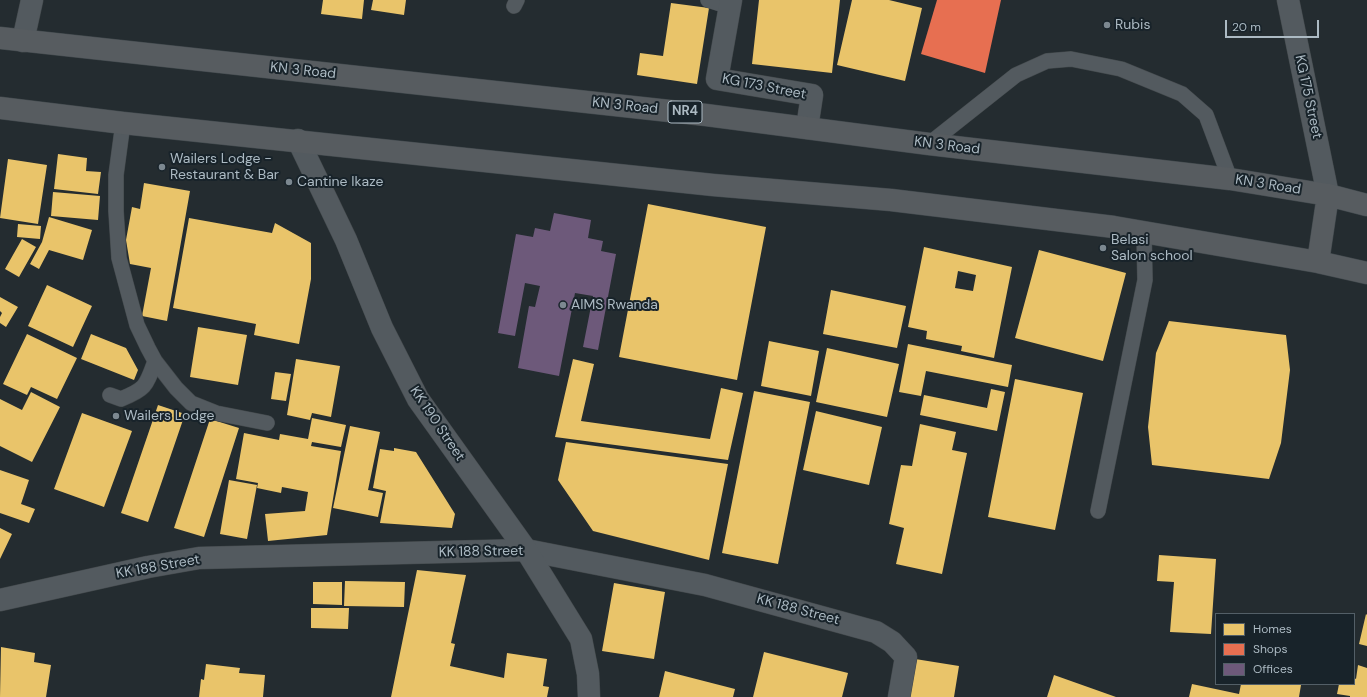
<!DOCTYPE html>
<html>
<head>
<meta charset="utf-8">
<style>
  body { margin:0 }
  #map { position:relative; width:1367px; height:697px; overflow:hidden; background:#242c30; font-family:"DM Sans",sans-serif }
  canvas { display:block }
  .legend { position:absolute; left:1215px; top:613px; width:140px; height:72px; box-sizing:border-box; background:#18232a; border:1px solid #535f67; margin:0; padding:5px 7px; list-style:none; font-size:12px; color:#acbac3 }
  .legend li { display:flex; align-items:center; gap:8px; height:20px }
  .legend b { width:20px; border:1px solid #535f67 }
  .scale { position:absolute; left:1225px; top:20px; width:94px; height:18px; box-sizing:border-box; border:2px solid #acbac3; border-top:0; padding-left:5px; font-size:12px; line-height:14px; white-space:nowrap; color:#acbac3; -webkit-text-stroke:3px #18232a; paint-order:stroke }
</style>
</head>
<body>
<div id="map">
<canvas width="1367" height="697"></canvas>
<ul class="legend">
<li><b style="height:11px;background:#e9c46a"></b>Homes</li>
<li><b style="height:11px;background:#e76f51"></b>Shops</li>
<li><b style="height:11px;background:#6d597a"></b>Offices</li>
</ul>
<div class="scale">20 m</div>
</div>
<script>
const ctx = document.querySelector('canvas').getContext('2d');
ctx.lineJoin = 'round';
function paint(path, color) { ctx.fillStyle = color; ctx.fill(path, 'evenodd'); }
function trace(path, color, width, dash) { ctx.strokeStyle = color; ctx.lineWidth = width; ctx.lineCap = dash ? 'butt' : 'round'; ctx.setLineDash(dash || []); ctx.stroke(path); }
function label(font, color, halo, rows, align = 'center') {
  ctx.font = font + ' "DM Sans",sans-serif'; ctx.lineWidth = 4; ctx.setLineDash([]); ctx.textBaseline = 'middle'; ctx.strokeStyle = halo; ctx.fillStyle = color; for (const [text, x, y, turn = 0] of rows) {
    ctx.save(); ctx.translate(x, y); ctx.rotate((+turn || 0) * Math.PI / 180); ctx.textAlign = isNaN(turn) ? turn : align; if (halo) ctx.strokeText(text, 0, 0); ctx.fillText(text, 0, 0); ctx.restore();
  }
}
paint(new Path2D(`
  M 323,0 L 364,0 L 362,19 L 321,14 Z
  M 373,0 L 406,0 L 404,15 L 371,10 Z
  M 759,0 L 840,0 L 832,73 L 752,64 Z
  M 852,0 L 889,0 L 922,8 L 905,81 L 837,65 Z
  M 671,3 L 709,8 L 697,84 L 637,75 L 640,53 L 663,56 Z
  M 58,154 L 87,158 L 86,171 L 101,172 L 98,194 L 54,189 Z
  M 8,159 L 47,165 L 38,224 L 0,218 Z
  M 144,183 L 190,191 L 167,321 L 142,316 L 151,268 L 130,264 L 126,240 L 132,207 L 140,209 Z
  M 53,192 L 100,196 L 98,220 L 51,216 Z
  M 648,204 L 766,227 L 737,380 L 619,357 Z
  M 49,217 L 92,230 L 83,260 L 49,250 L 39,269 L 30,264 L 42,242 Z
  M 189,218 L 272,233 L 275,223 L 311,243 L 311,279 L 299,344 L 254,335 L 256,324 L 173,308 Z
  M 18,224 L 41,226 L 40,239 L 17,237 Z
  M 22,239 L 36,247 L 19,277 L 5,269 Z
  M 924,247 L 1012,267 L 994,358 L 961,351 L 962,346 L 926,339 L 927,331 L 908,327 ZM 958,271 L 976,275 L 973,291 L 955,288 Z
  M 1039,250 L 1126,273 L 1103,361 L 1015,338 Z
  M 47,285 L 92,306 L 73,347 L 28,326 Z
  M 831,290 L 906,306 L 897,348 L 823,334 Z
  M 0,297 L 18,307 L 6,327 L 0,323 L 0,317 L 2,313 L 0,311 Z
  M 1169,321 L 1286,335 L 1290,370 L 1281,443 L 1269,479 L 1152,465 L 1148,427 L 1156,353 Z
  M 198,327 L 247,335 L 238,385 L 190,377 Z
  M 27,334 L 77,358 L 57,399 L 31,387 L 27,395 L 3,384 Z
  M 91,334 L 126,348 L 138,370 L 134,380 L 81,359 Z
  M 769,341 L 819,351 L 811,396 L 761,386 Z
  M 908,344 L 1012,365 L 1008,387 L 926,371 L 921,396 L 899,392 Z
  M 827,348 L 899,364 L 887,417 L 816,402 Z
  M 296,359 L 340,366 L 331,417 L 312,413 L 310,420 L 287,415 Z
  M 573,359 L 594,364 L 581,421 L 710,439 L 721,388 L 743,393 L 728,460 L 555,437 Z
  M 275,372 L 291,374 L 286,401 L 271,399 Z
  M 1015,379 L 1083,393 L 1055,530 L 988,517 Z
  M 991,389 L 1005,392 L 997,431 L 920,415 L 924,395 L 987,408 Z
  M 754,391 L 810,402 L 778,564 L 722,553 Z
  M 31,392 L 60,407 L 32,462 L 0,446 L 0,399 L 22,410 Z
  M 158,405 L 185,414 L 148,522 L 121,513 Z
  M 816,411 L 882,427 L 869,485 L 803,470 Z
  M 82,413 L 132,431 L 104,507 L 54,489 Z
  M 312,418 L 346,425 L 341,447 L 312,442 L 311,446 L 341,451 L 327,535 L 268,541 L 265,514 L 305,511 L 308,492 L 282,487 L 281,493 L 257,488 L 258,483 L 236,479 L 244,433 L 279,440 L 280,434 L 308,439 Z
  M 210,419 L 239,428 L 204,537 L 174,528 Z
  M 920,424 L 956,432 L 952,450 L 967,453 L 942,574 L 896,564 L 904,528 L 889,524 L 901,465 L 912,466 Z
  M 350,426 L 380,432 L 368,490 L 383,493 L 378,517 L 333,508 Z
  M 566,442 L 728,464 L 709,560 L 593,531 L 558,480 Z
  M 394,448 L 416,452 L 455,514 L 452,528 L 380,523 L 386,491 L 373,488 L 380,449 L 394,451 Z
  M 0,470 L 29,480 L 21,504 L 35,509 L 29,523 L 0,513 Z
  M 229,480 L 257,485 L 247,539 L 220,534 Z
  M 0,528 L 12,534 L 0,559 Z
  M 1159,555 L 1216,559 L 1211,634 L 1170,632 L 1174,582 L 1157,581 Z
  M 417,570 L 466,575 L 451,643 L 455,644 L 450,666 L 504,678 L 507,653 L 547,659 L 543,686 L 549,687 L 547,697 L 391,697 Z
  M 345,581 L 405,582 L 404,607 L 344,606 Z
  M 313,582 L 342,582 L 342,605 L 313,604 Z
  M 614,583 L 665,592 L 654,659 L 602,651 Z
  M 311,608 L 349,608 L 348,629 L 311,628 Z
  M 1366,614 L 1367,615 L 1367,646 L 1359,644 Z
  M 1,647 L 35,653 L 34,662 L 51,665 L 46,697 L 0,697 Z
  M 764,652 L 848,673 L 842,697 L 753,697 Z
  M 909,658 L 959,666 L 954,697 L 903,697 Z
  M 206,664 L 240,668 L 239,673 L 265,675 L 263,697 L 199,697 L 201,679 L 204,680 Z
  M 1358,665 L 1367,668 L 1367,697 L 1350,697 L 1350,696 L 1337,694 L 1339,684 L 1354,684 L 1354,678 L 1356,679 Z
  M 665,671 L 735,689 L 733,697 L 659,697 Z
  M 1054,675 L 1116,697 L 1047,697 Z
  M 1192,684 L 1239,694 L 1241,684 L 1295,684 L 1301,685 L 1299,697 L 1189,697 Z`), '#e9c46a');
paint(new Path2D(`
  M 937,0 L 1001,0 L 985,73 L 921,54 Z`), '#e76f51');
paint(new Path2D(`
  M 554,213 L 591,220 L 588,238 L 603,241 L 601,251 L 616,254 L 598,350 L 583,347 L 593,296 L 575,293 L 559,376 L 518,368 L 529,306 L 535,307 L 540,286 L 525,283 L 515,336 L 498,333 L 516,234 L 533,237 L 535,228 L 550,231 Z`), '#6d597a');
const service = new Path2D(`
  M 708,0 L 730,7
  M 514,6 L 517,0
  M 123,123 L 116,175 L 116,211 L 119,258 L 137,325 L 148,348 L 155,361 L 176,388 L 191,403 L 216,413 L 267,423
  M 929,144 L 1016,75 L 1047,61 L 1071,59 L 1121,69 L 1182,94 L 1206,115 L 1230,179
  M 110,395 L 121,399 C 146,389 146,386 155,361
  M 1098,511 L 1145,280 L 1144,233`);
const minor = new Path2D(`
  M 731,0 L 717,79 L 812,95 L 807,128
  M 1288,0 L 1328,195
  M 23,41 L 32,0
  M 0,600 L 148,567 L 199,558 L 526,550 L 705,585 L 876,632 L 892,642 L 906,657 L 899,697`);
const tertiary = new Path2D(`
  M 298,140 L 346,240 L 382,328 L 418,399 L 526,550 L 581,639 L 588,674 L 589,697`);
const trunk = new Path2D(`
  M 0,38 L 706,115 L 929,144 L 1230,179 L 1328,195 L 1367,205
  M 0,108 L 123,123 L 713,185 L 891,200 L 1114,227 L 1318,262 L 1367,273
  M 1318,262 L 1328,195`);
trace(service, '#42484b', 16);
trace(minor, '#42484b', 23);
trace(tertiary, '#42484b', 23);
trace(trunk, '#40484c', 23);
trace(service, '#535a5f', 15);
trace(minor, '#535a5f', 22);
trace(tertiary, '#535a5f', 22);
trace(trunk, '#575c60', 22);
for (const [x, y, r, color] of [
  [1107,25,4,"#7c8890"],
  [162,167,4,"#7c8890"],
  [289,182,4,"#7c8890"],
  [1103,248,4,"#7c8890"],
  [563,305,4,"#7c8890"],
  [116,416,4,"#7c8890"]
]) { const dot = new Path2D(); dot.arc(x, y, r, 0, 2 * Math.PI); ctx.fillStyle = color; ctx.fill(dot); trace(dot, '#18232a', 1.5); }
for (const [x, y, w] of [
  [685,112,34]
]) { const box = new Path2D(); box.roundRect(x - w / 2, y - 11, w, 22, 3); ctx.fillStyle = '#18232a'; ctx.fill(box); trace(box, '#acbac3', 1); }
label('bold 13px', '#acbac3', null, [
  ["NR4",685,112]
]);
label('14px', '#acbac3', '#18232a', [
  ["Rubis",1115,25],
  ["Wailers Lodge -",170,159],
  ["Restaurant & Bar",170,175],
  ["Cantine Ikaze",297,182],
  ["Belasi",1111,240],
  ["Salon school",1111,256],
  ["AIMS Rwanda",571,305],
  ["Wailers Lodge",124,416]
], 'left');
label('14px', '#acbac3', '#18232a', [
  ["KN 3 Road",303,71,6],
  ["KG 173 Street",764,87,11],
  ["KG 175 Street",1308,97,78],
  ["KN 3 Road",625,106,6],
  ["KN 3 Road",947,146,7],
  ["KN 3 Road",1268,185,9],
  ["KK 190 Street",437,424,56],
  ["KK 188 Street",481,552,-1],
  ["KK 188 Street",158,567,-10],
  ["KK 188 Street",798,610,15]
]);
</script>
</body>
</html>
